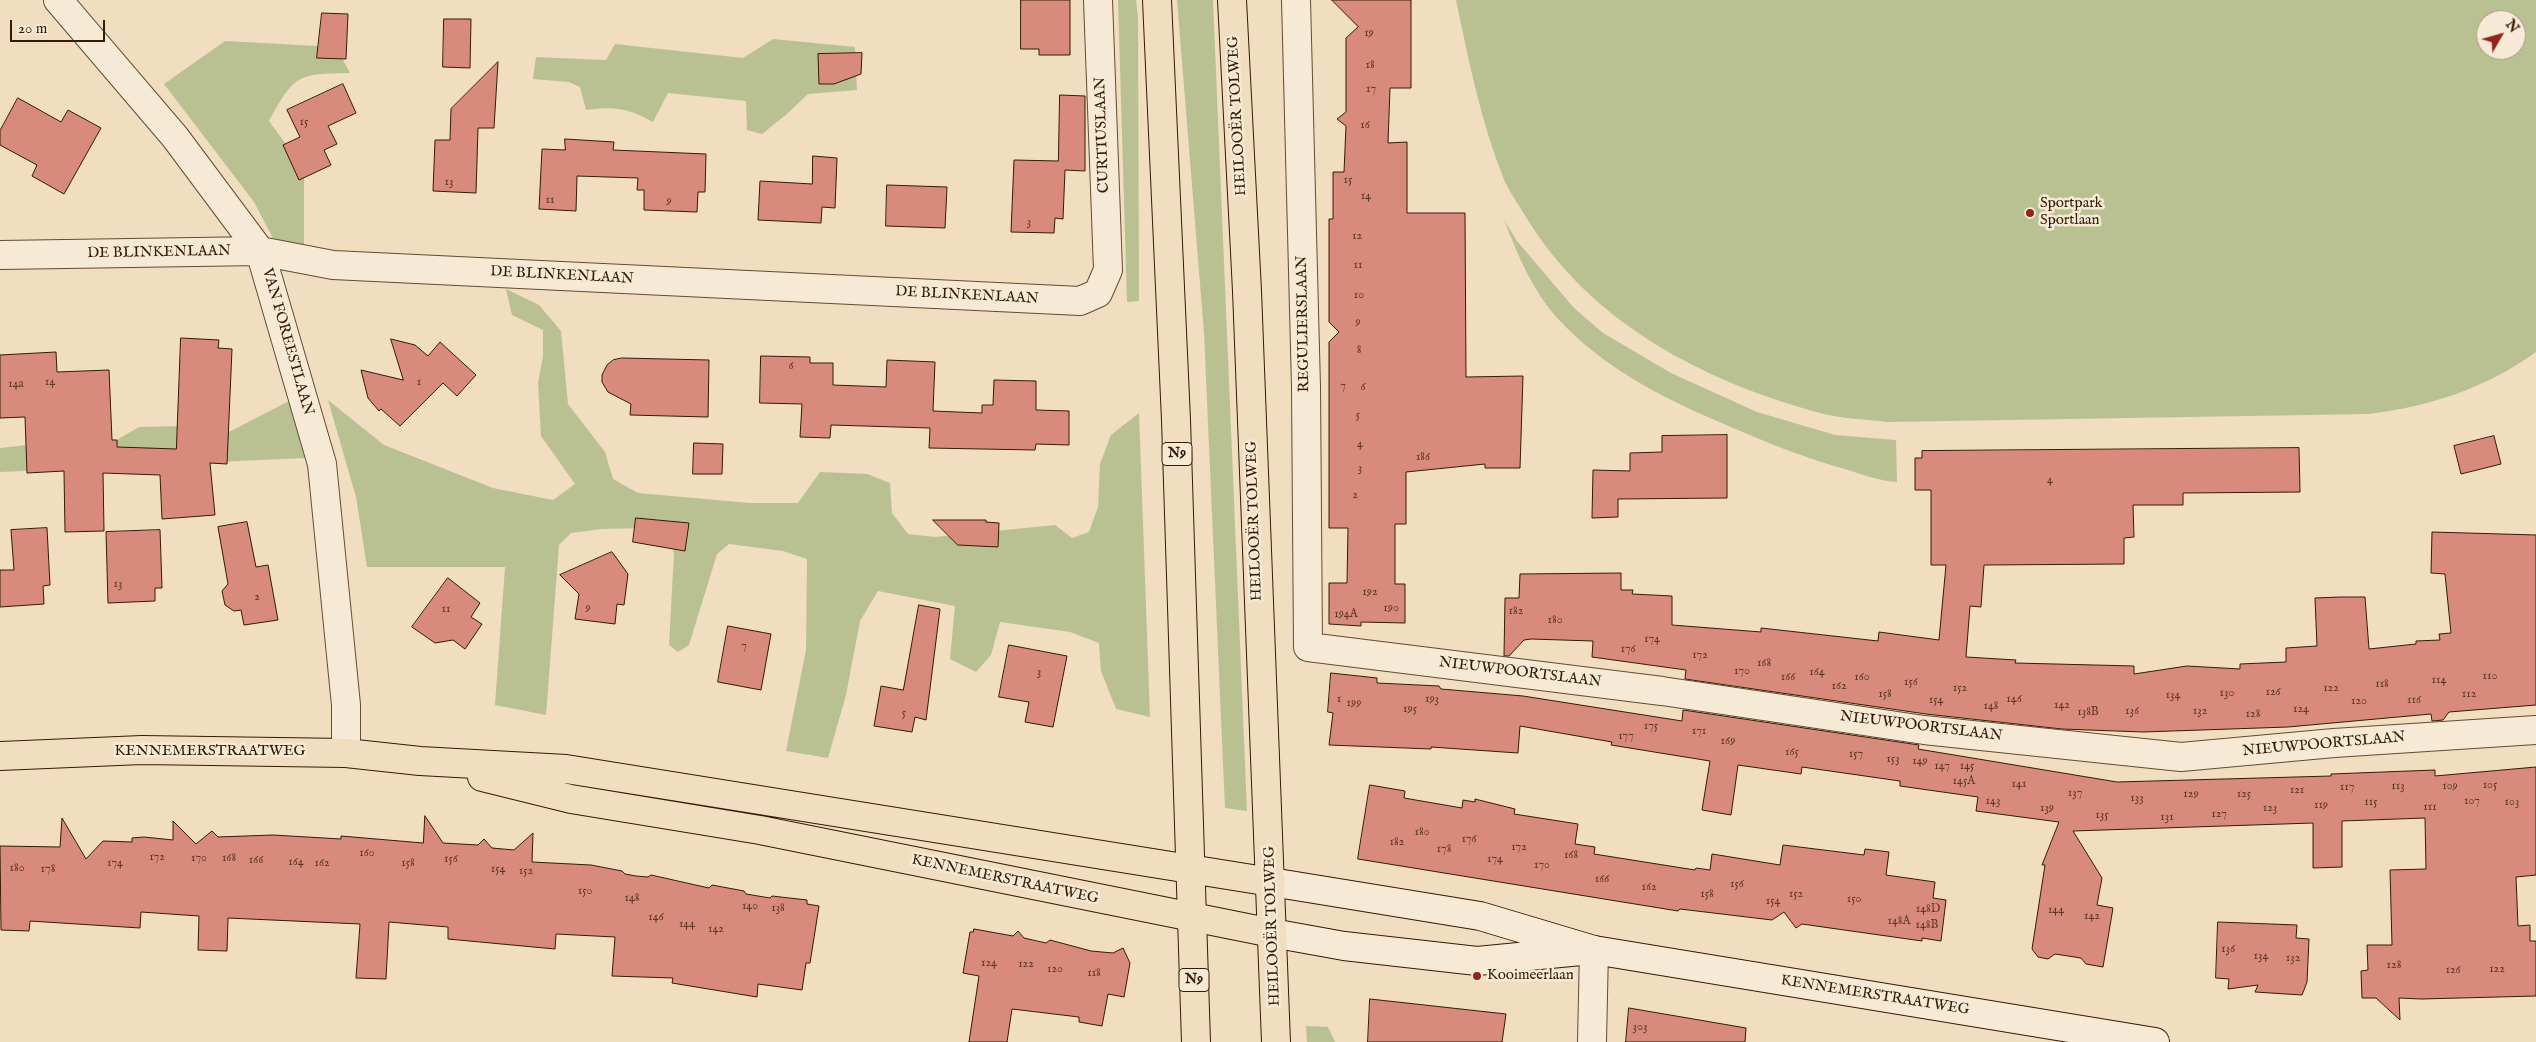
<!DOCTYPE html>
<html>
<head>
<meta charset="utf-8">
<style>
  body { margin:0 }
  #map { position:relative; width:2536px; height:1042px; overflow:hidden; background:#f1ddbf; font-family:"IM FELL English",serif }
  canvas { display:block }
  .north { position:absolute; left:2476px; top:10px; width:50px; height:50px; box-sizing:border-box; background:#f6e9d5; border:1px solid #a89782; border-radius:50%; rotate:52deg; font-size:14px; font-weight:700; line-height:20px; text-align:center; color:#341b05 }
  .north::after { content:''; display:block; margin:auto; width:18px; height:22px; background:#8f2418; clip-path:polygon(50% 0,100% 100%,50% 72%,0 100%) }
  .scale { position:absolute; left:10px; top:20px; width:95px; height:22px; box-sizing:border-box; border:2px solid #341b05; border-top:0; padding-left:6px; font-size:15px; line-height:18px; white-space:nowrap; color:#341b05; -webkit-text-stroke:4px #f6e9d5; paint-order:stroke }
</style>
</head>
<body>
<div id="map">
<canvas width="2536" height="1042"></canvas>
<div class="north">N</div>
<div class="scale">20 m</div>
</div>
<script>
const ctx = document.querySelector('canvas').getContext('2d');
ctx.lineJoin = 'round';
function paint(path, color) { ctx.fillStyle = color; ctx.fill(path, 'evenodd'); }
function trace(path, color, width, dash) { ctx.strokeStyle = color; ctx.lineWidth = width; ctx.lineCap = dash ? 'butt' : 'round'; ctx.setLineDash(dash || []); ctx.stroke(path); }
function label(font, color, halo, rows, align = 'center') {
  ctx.font = font + ' "IM FELL English",serif'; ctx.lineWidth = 5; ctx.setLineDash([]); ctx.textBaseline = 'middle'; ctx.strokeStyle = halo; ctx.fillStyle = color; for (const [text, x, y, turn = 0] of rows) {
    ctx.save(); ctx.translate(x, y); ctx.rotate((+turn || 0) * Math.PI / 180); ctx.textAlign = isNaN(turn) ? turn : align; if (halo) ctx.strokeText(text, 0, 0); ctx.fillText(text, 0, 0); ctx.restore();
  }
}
paint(new Path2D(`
  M 1118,0 L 1136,0 L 1138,18 L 1139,301 L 1127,302 Z
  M 1177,0 L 1213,0 L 1247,811 L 1225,808 L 1204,333 Z
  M 1456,0 L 2536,0 L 2536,352 C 2486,388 2429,407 2368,414 L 1888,422 C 1866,419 1841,419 1820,413 C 1705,382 1590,323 1526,217 C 1519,206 1511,194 1505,182 C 1481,123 1469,62 1456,0 ZM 2486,20 L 2516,20 L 2516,50 L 2486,50 Z
  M 773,39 L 855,47 L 857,90 L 808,94 L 788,113 L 762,134 L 747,130 L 746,101 L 668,93 L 653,122 C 629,108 614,106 586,110 L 580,87 L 569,82 L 533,79 L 536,57 L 606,60 L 615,44 L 743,58 Z
  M 225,41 L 336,47 L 350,73 C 297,74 295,74 269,121 L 304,169 L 304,245 L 276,244 L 254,202 L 164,84 Z
  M 1504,220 L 1517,241 L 1574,308 L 1603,333 L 1671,373 L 1757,412 L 1835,435 L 1896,440 L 1897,482 C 1876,481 1854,471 1834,466 C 1794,454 1756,438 1717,421 C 1659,396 1603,367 1559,320 C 1533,292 1518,255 1504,220 Z
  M 506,289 L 539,305 L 561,331 L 568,404 L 605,452 L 613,479 L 638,493 L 750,503 L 798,503 L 820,472 L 867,474 L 890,483 L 892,513 L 908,534 L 935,537 L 1055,525 L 1072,538 L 1089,532 L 1098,507 L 1100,464 L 1111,435 L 1139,413 L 1150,717 L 1116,709 L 1101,671 L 1099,643 L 1070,632 L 1000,622 L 991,655 L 976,672 L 950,659 L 955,606 L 878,591 L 860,621 L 846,695 L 828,758 L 786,751 L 806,650 L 807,559 L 783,551 L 729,544 L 717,554 L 689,645 L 678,652 L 669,645 L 674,553 L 668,535 L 651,528 L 602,529 L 571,533 L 559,545 L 546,715 L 495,705 L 505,567 L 367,567 L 356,497 L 328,400 L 384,445 L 493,488 L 553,500 L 575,484 L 541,436 L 538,383 L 543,356 L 543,330 L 512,315 Z
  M 291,400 L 305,458 L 0,472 L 0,448 L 82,439 L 103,448 L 139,427 L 185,426 L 229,432 Z
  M 1306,1026 L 1328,1027 L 1335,1042 L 1307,1042 Z`), '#b9c192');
const building = new Path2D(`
  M 1021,0 L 1070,0 L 1070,55 L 1039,55 L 1039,49 L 1021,49 Z
  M 1332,0 L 1411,0 L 1411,88 L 1390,88 L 1388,143 L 1407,142 L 1407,213 L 1465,213 L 1466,377 L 1523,376 L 1520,468 L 1485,468 L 1485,464 L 1406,472 L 1406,524 L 1395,524 L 1395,584 L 1405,584 L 1405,623 L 1361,622 L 1361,626 L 1329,624 L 1329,583 L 1347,583 L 1348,528 L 1329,528 L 1329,342 L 1339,332 L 1329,322 L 1329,219 L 1333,219 L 1333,172 L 1344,172 L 1346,126 L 1337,119 L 1346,112 L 1346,38 L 1358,27 Z
  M 322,13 L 348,14 L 346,59 L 317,58 Z
  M 444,19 L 471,19 L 470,68 L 443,67 Z
  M 862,53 L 861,74 L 834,84 L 819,84 L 818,54 Z
  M 498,62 L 494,128 L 478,128 L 476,193 L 433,191 L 435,140 L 450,140 L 451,109 Z
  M 343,84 L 356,113 L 328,126 L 337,144 L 324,150 L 331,165 L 299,180 L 283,145 L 300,137 L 287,110 Z
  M 1060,95 L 1085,96 L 1085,171 L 1065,170 L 1063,219 L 1055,218 L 1054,233 L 1011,232 L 1014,160 L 1058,161 Z
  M 18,98 L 61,122 L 68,110 L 101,128 L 64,194 L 32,176 L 37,165 L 0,145 L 0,131 Z
  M 565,139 L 614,142 L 613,150 L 706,154 L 705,192 L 698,192 L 697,212 L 644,210 L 644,190 L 637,190 L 638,178 L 577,176 L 576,211 L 539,209 L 542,149 L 565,150 Z
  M 813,156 L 837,158 L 835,208 L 822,207 L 821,223 L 758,220 L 760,181 L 812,184 Z
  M 887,185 L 947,187 L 945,228 L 886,226 Z
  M 181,338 L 219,340 L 218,348 L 232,349 L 227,464 L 210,463 L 215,515 L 162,519 L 160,475 L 103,473 L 104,531 L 65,532 L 64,471 L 27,473 L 25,417 L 0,418 L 0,355 L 56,352 L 57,372 L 109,370 L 112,440 L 117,440 L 117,447 L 176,449 Z
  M 391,339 L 415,345 L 428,356 L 440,342 L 476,375 L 457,396 L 443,383 L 400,426 L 381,409 L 379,411 L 368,398 L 361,370 L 403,380 Z
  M 761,356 L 810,357 L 810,363 L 833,363 L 833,385 L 886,387 L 887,360 L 935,362 L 933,411 L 982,413 L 982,405 L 993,405 L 994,380 L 1036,381 L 1036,410 L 1069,411 L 1069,445 L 1036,444 L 1035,450 L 929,448 L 930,428 L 831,425 L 830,438 L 800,437 L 802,404 L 760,403 Z
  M 622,358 L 709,360 L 708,417 L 630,415 L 631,404 L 608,392 L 602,382 L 602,375 L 607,365 L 613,360 Z
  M 1727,435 L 1727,498 L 1618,499 L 1618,517 L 1592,518 L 1593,470 L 1630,471 L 1630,453 L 1662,452 L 1662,436 Z
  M 2494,436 L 2501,464 L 2461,474 L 2454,446 Z
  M 694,443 L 723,444 L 722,474 L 693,474 Z
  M 2299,448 L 2300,492 L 2183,493 L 2183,505 L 2133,505 L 2134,537 L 2124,538 L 2124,564 L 1984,565 L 1981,607 L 1970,606 L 1966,657 L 2016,660 L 2015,663 L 2134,666 L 2134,674 L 2187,666 L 2240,669 L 2240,664 L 2286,662 L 2286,648 L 2317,646 L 2315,598 L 2340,597 L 2365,597 L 2369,649 L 2416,644 L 2416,641 L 2440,640 L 2439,634 L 2451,633 L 2445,574 L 2431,573 L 2432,532 L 2536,535 L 2536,705 L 2449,712 L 2443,720 L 2432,721 L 2431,714 L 2288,727 L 2143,732 L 2062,729 L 1926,714 L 1685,679 L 1686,670 L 1592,657 L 1593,641 L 1531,639 L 1524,640 L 1509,656 L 1504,656 L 1505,598 L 1519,598 L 1520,574 L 1621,573 L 1621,590 L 1633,590 L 1632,594 L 1672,596 L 1672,625 L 1761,632 L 1761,628 L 1878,641 L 1879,632 L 1939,640 L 1946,565 L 1931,565 L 1931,490 L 1915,490 L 1915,458 L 1922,458 L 1922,451 Z
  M 636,518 L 689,523 L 685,551 L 633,542 Z
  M 933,520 L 986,520 L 986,522 L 999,523 L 998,547 L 958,545 Z
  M 247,522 L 256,567 L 268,565 L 278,620 L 244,625 L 241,610 L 234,611 L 225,605 L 222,591 L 228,584 L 218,527 Z
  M 47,528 L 50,585 L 43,586 L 44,604 L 0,607 L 0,570 L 14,570 L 11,530 Z
  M 160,530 L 162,588 L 155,588 L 155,601 L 108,603 L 106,532 Z
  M 612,552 L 628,574 L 624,605 L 617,604 L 615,624 L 575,619 L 579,594 L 560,575 Z
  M 448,578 L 480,603 L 471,617 L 482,624 L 465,649 L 453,640 L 435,643 L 412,627 Z
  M 919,605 L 940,609 L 926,720 L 915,717 L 912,732 L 874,726 L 881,686 L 903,690 Z
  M 728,626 L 771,634 L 761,690 L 718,682 Z
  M 1009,645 L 1067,656 L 1053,727 L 1025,722 L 1029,702 L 999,697 Z
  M 1331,673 L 1377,678 L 1377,683 L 1439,686 L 1441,689 L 1523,696 L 1682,721 L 1683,710 L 1919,745 L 1918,749 L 2117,782 L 2331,776 L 2331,774 L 2435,770 L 2435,776 L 2536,767 L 2536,875 L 2516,877 L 2518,926 L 2530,925 L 2530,941 L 2536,941 L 2536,996 L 2421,999 L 2399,998 L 2400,1020 L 2376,998 L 2362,998 L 2361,971 L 2368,970 L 2367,945 L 2392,945 L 2390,870 L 2426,869 L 2425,818 L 2342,821 L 2342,867 L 2313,868 L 2313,823 L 2073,831 L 2102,878 L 2097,905 L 2113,908 L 2103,967 L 2086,964 L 2081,958 L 2055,954 L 2048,959 L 2038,957 L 2032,949 L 2045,865 L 2042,865 L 2059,822 L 1976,811 L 1978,797 L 1900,786 L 1900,781 L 1802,767 L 1801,774 L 1738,765 L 1731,815 L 1702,810 L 1710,761 L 1611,745 L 1612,742 L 1520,726 L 1518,753 L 1431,747 L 1431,749 L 1329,745 L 1333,713 L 1328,712 Z
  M 1370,785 L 1405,791 L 1404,798 L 1462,808 L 1463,800 L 1475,802 L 1475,799 L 1515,809 L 1514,814 L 1578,824 L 1575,844 L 1595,847 L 1594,854 L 1695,870 L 1696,868 L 1710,870 L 1712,854 L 1780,865 L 1783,845 L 1864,855 L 1865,849 L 1889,852 L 1886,875 L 1935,882 L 1933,898 L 1946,900 L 1941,941 L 1922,938 L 1922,941 L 1802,924 L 1796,928 L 1784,912 L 1772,920 L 1680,909 L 1678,911 L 1358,859 Z
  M 425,816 L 443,843 L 478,845 L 484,839 L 492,848 L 514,850 L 533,833 L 532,862 L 591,865 L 622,871 L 625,874 L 636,876 L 648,877 L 651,875 L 709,888 L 712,885 L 744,891 L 746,894 L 770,898 L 772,896 L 807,900 L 807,904 L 819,906 L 810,963 L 806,963 L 802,990 L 758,984 L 757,997 L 672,983 L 673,978 L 612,976 L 615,937 L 556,934 L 555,949 L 448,939 L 448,927 L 389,922 L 386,979 L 356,978 L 360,924 L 228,918 L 227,951 L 198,950 L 199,916 L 141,912 L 140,928 L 30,921 L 29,931 L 1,930 L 0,846 L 60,847 L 62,818 L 86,859 L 103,841 L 132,842 L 132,838 L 144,837 L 173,840 L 173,821 L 196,844 L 212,831 L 218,837 L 273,835 L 341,839 L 341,836 L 423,843 Z
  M 2218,922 L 2297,925 L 2296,938 L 2309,939 L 2307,982 L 2302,995 L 2255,992 L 2258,985 L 2228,989 L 2229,979 L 2216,978 Z
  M 974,929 L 1013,936 L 1018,931 L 1024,938 L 1046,943 L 1050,940 L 1091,951 L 1113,953 L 1123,948 L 1130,963 L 1124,997 L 1108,994 L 1102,1026 L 1079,1022 L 1079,1017 L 1012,1009 L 1007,1042 L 969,1042 L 979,976 L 963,973 L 970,932 L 973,932 Z
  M 1370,999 L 1506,1014 L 1502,1042 L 1368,1042 Z
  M 1629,1008 L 1746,1028 L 1745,1042 L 1626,1042 Z`);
paint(building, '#d88b7d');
trace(building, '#341b05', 1);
const street = new Path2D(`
  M 58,0 L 175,137 L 260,251 L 322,464 L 346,705 L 346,753
  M 1296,0 L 1306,387 L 1308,647 L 1662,691 L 1924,730 L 2181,757 L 2334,743 L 2536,730
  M 0,255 L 260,251 L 333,265 L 1080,301 L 1098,293 L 1108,270 L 1098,0
  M 1592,1042 L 1594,950`);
const secondary = new Path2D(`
  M 1271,882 L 1480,916 L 1594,950 L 2155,1042
  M 1272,933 L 1344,946 L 1477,961 L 1581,951`);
const primary = new Path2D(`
  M 0,756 L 142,750 L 346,753 L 420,761 L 566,769 L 1271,882
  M 482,777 L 571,799 L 760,830 L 1272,933`);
const highway = new Path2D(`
  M 1157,0 L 1176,420 L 1196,1042
  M 1232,0 L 1247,291 L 1276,1042`);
trace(street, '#634c34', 30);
trace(secondary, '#341b05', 30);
trace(primary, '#341b05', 30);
trace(highway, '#341b05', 30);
trace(street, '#f6e9d5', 28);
trace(secondary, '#f6e9d5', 28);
trace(primary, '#f1ddbf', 28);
trace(highway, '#f1ddbf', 28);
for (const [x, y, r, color] of [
  [2030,213,5,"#8f2418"],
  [1477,976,5,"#8f2418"]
]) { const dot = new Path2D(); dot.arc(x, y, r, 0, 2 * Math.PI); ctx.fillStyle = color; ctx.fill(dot); trace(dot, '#f6e9d5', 2); }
label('12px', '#5d3723', null, [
  ["19",1369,34],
  ["18",1370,66],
  ["17",1371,90],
  ["15",304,123],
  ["16",1365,126],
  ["15",1348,181],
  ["13",449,183],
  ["14",1366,197],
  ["11",550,201],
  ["9",669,202],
  ["3",1029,223],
  ["12",1357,237],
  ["11",1358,266],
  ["10",1359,296],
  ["9",1358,323],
  ["8",1359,351],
  ["6",791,367],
  ["14",50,383],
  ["1",419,383],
  ["14a",16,385],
  ["7",1343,387],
  ["6",1363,388],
  ["5",1358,416],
  ["4",1360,445],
  ["186",1423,458],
  ["3",1360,469],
  ["4",2050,481],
  ["2",1355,496],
  ["13",118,585],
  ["192",1370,593],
  ["2",257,598],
  ["9",588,609],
  ["190",1391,609],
  ["11",446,610],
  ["182",1516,612],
  ["194A",1346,615],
  ["180",1555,621],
  ["174",1652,640],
  ["7",744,647],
  ["176",1628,650],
  ["172",1700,656],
  ["168",1764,664],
  ["170",1742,672],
  ["3",1039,673],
  ["164",1817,673],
  ["110",2490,677],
  ["166",1788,678],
  ["160",1862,678],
  ["114",2439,681],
  ["156",1911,683],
  ["118",2382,685],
  ["162",1839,687],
  ["152",1960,689],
  ["122",2331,689],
  ["126",2273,693],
  ["130",2227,694],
  ["158",1885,695],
  ["112",2469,695],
  ["134",2173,696],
  ["1",1339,700],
  ["193",1432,700],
  ["146",2014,700],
  ["154",1936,701],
  ["116",2414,701],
  ["120",2359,702],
  ["199",1354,704],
  ["142",2062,706],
  ["148",1991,707],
  ["195",1410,710],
  ["124",2301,710],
  ["136",2132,712],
  ["132",2200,712],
  ["138B",2088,713],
  ["5",904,714],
  ["128",2253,715],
  ["175",1651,727],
  ["171",1699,732],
  ["177",1626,737],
  ["169",1728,742],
  ["165",1792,753],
  ["157",1856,755],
  ["153",1893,760],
  ["149",1920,762],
  ["147",1942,767],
  ["145",1967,767],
  ["145A",1964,782],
  ["141",2019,785],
  ["105",2490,786],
  ["113",2398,787],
  ["109",2450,787],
  ["117",2347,788],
  ["121",2297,791],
  ["137",2075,794],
  ["129",2191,795],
  ["125",2244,795],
  ["133",2137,799],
  ["143",1993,802],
  ["107",2472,802],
  ["115",2371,803],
  ["103",2512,803],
  ["119",2321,806],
  ["111",2430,808],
  ["139",2047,809],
  ["123",2270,809],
  ["127",2219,815],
  ["135",2102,816],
  ["131",2167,818],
  ["180",1422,833],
  ["176",1469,840],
  ["182",1397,843],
  ["172",1519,848],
  ["178",1444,850],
  ["160",367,854],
  ["168",1571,856],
  ["172",157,858],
  ["170",199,859],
  ["168",229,859],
  ["156",451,860],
  ["174",1495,860],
  ["166",256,861],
  ["164",296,863],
  ["174",115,864],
  ["162",322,864],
  ["158",408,864],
  ["170",1542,866],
  ["180",17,869],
  ["178",48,870],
  ["154",498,870],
  ["152",526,872],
  ["166",1602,880],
  ["156",1737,885],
  ["162",1649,888],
  ["150",585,892],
  ["158",1707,895],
  ["152",1796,895],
  ["148",632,899],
  ["150",1854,900],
  ["154",1773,902],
  ["140",750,907],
  ["138",778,909],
  ["148D",1928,910],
  ["144",2056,911],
  ["142",2092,917],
  ["146",656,918],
  ["148A",1899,922],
  ["144",687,925],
  ["148B",1927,926],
  ["142",716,930],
  ["136",2228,950],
  ["134",2261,957],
  ["132",2293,959],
  ["124",989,964],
  ["122",1026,965],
  ["128",2394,966],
  ["120",1055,970],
  ["122",2497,970],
  ["126",2453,971],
  ["118",1094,974],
  ["303",1640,1028]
]);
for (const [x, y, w] of [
  [1177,454,30],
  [1194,980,30]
]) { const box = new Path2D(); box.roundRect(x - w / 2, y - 11.5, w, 23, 4); ctx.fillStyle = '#f6e9d5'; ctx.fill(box); trace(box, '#341b05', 1); }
label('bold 14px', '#341b05', null, [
  ["N9",1177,454],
  ["N9",1194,980]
]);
label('15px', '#341b05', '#f6e9d5', [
  ["HEILOOËR TOLWEG",1238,116,-93],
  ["CURTIUSLAAN",1103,135,-92],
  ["DE BLINKENLAAN",159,253,-1],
  ["DE BLINKENLAAN",562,276,3],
  ["DE BLINKENLAAN",967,296,3],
  ["REGULIERSLAAN",1304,324,-91],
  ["VAN FOREESTLAAN",287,342,74],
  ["HEILOOËR TOLWEG",1255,521,-92],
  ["NIEUWPOORTSLAAN",1520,673,7],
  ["NIEUWPOORTSLAAN",1921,727,7],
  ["NIEUWPOORTSLAAN",2324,745,-5],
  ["KENNEMERSTRAATWEG",210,752],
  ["KENNEMERSTRAATWEG",1005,880,12],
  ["HEILOOËR TOLWEG",1273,926,-92],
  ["KENNEMERSTRAATWEG",1875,996,9]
]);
label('15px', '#341b05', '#f6e9d5', [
  ["Sportpark",2040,204],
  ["Sportlaan",2040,221],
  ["Kooimeerlaan",1487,976]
], 'left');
</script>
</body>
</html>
